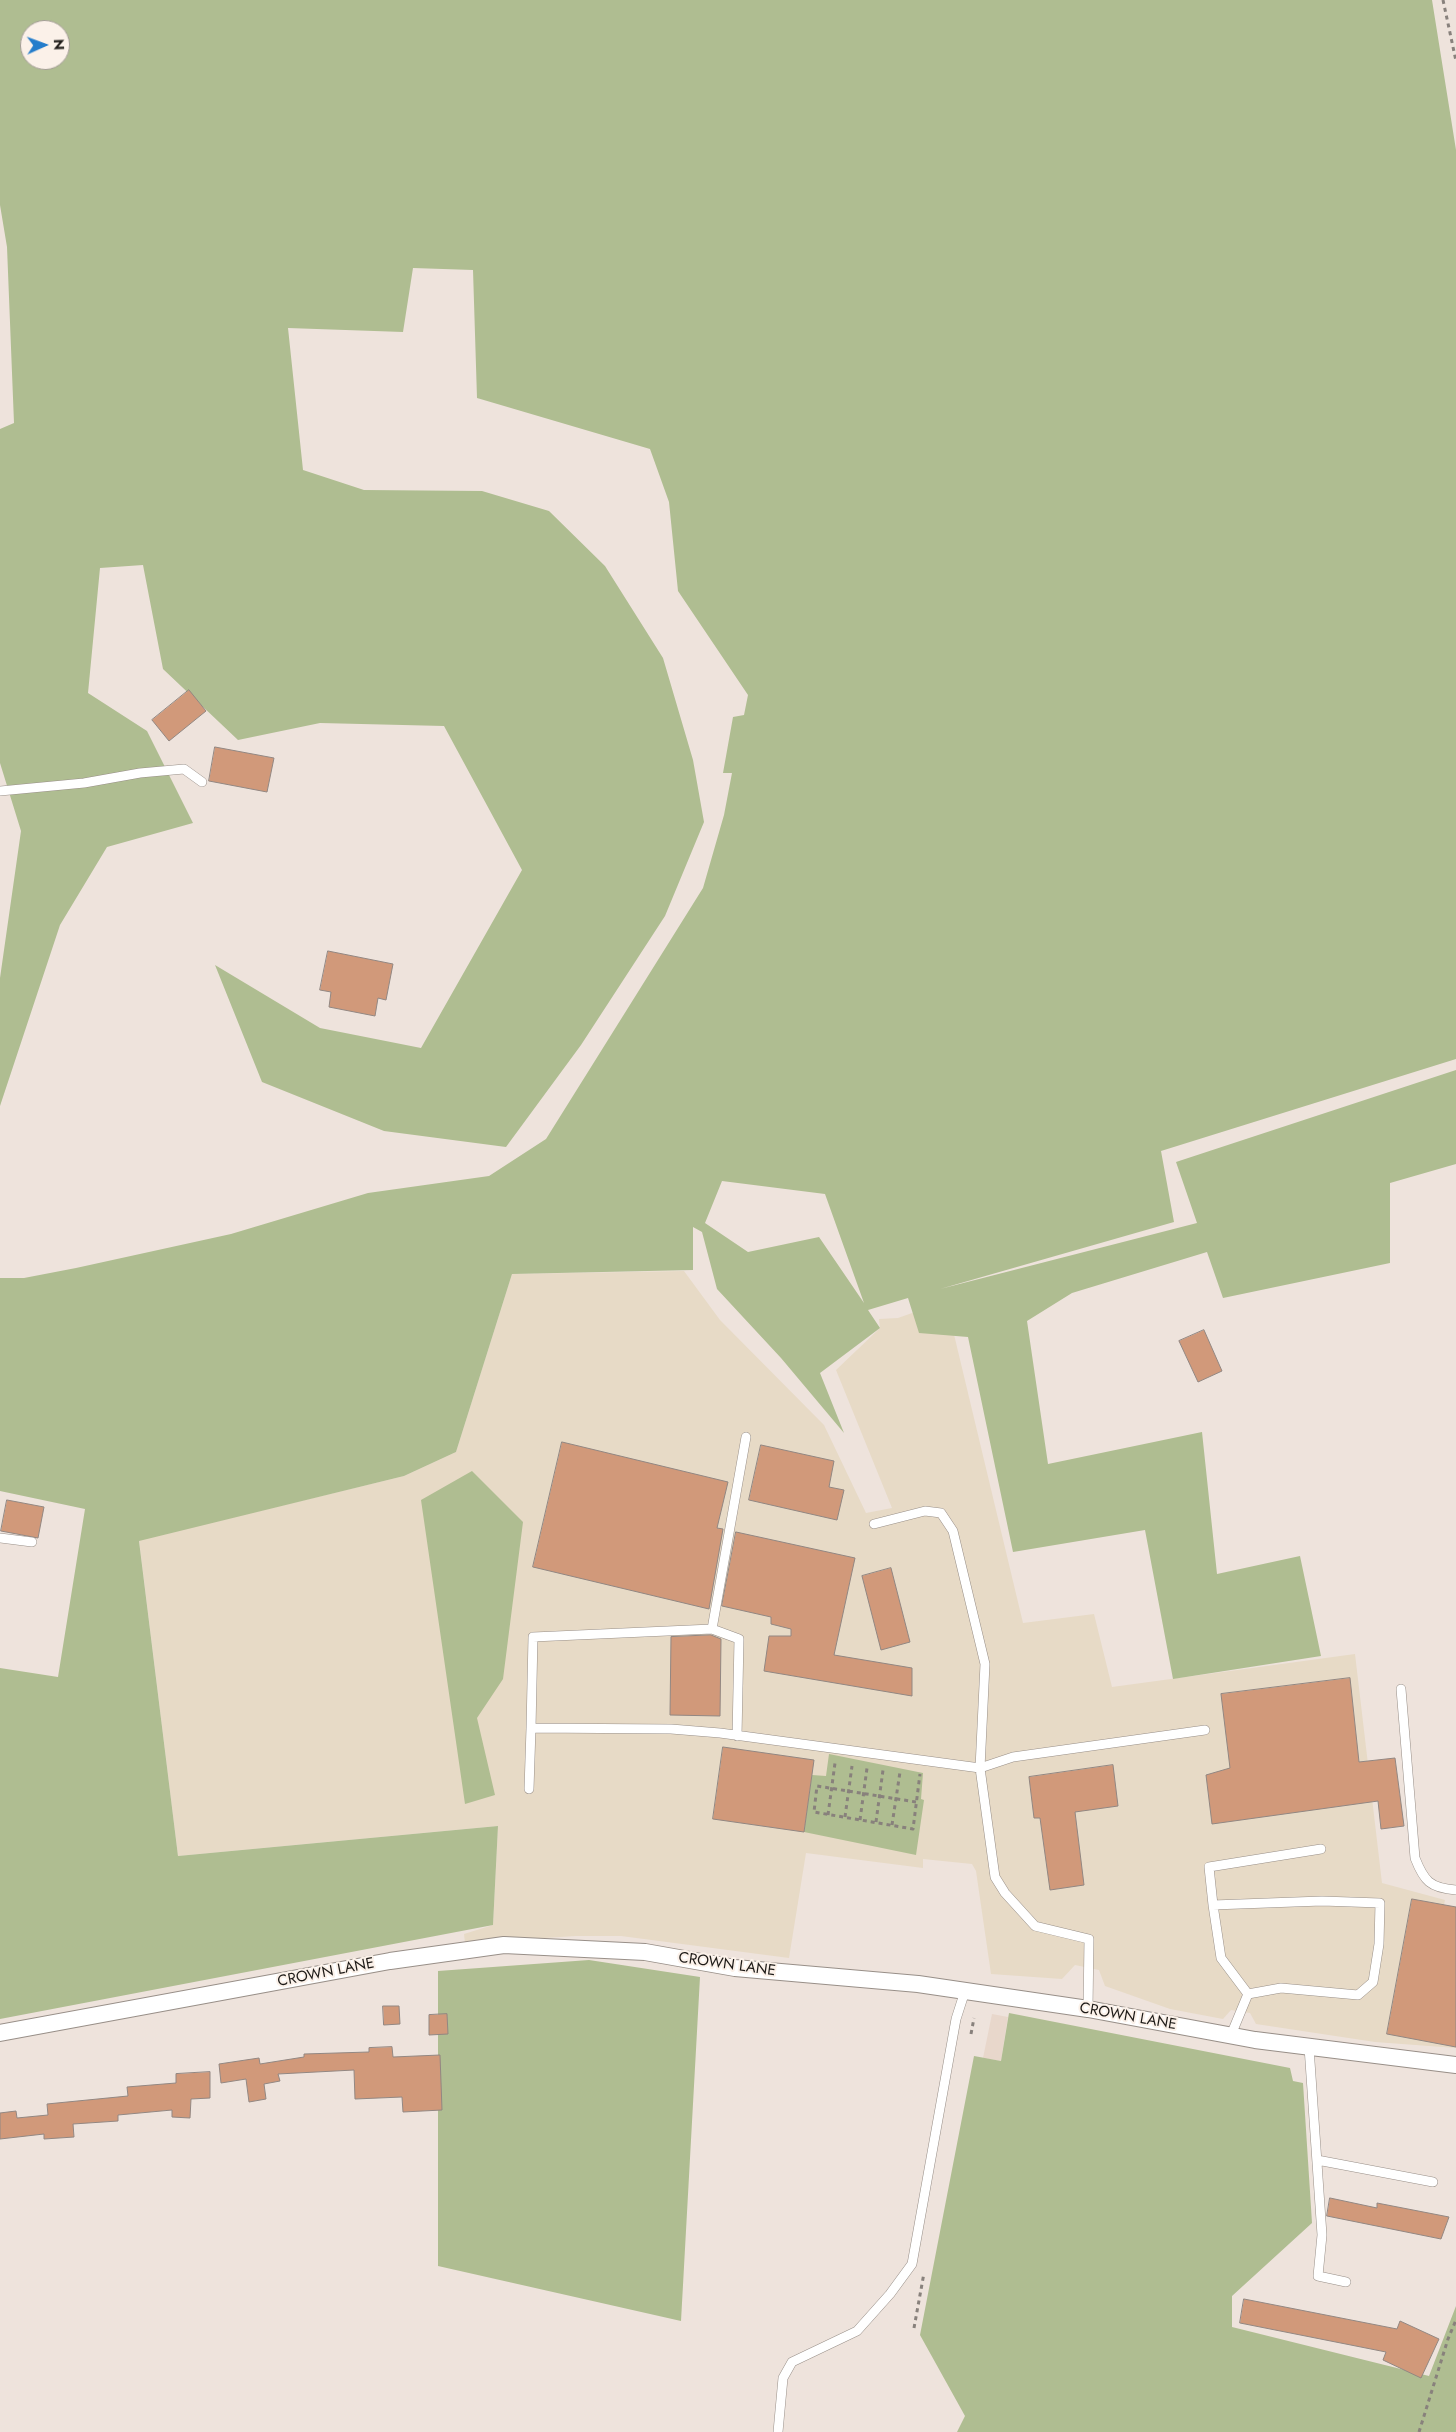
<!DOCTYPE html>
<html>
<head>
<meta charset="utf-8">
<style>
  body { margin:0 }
  #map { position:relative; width:1456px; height:2432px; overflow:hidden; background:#eee3dc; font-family:Jost,sans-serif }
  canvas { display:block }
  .north { position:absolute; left:20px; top:20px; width:50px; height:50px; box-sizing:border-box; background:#fbf1e9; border:1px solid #a29b95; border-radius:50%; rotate:88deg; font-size:14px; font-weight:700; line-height:20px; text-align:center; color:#1d1a17 }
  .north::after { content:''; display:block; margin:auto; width:18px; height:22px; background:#247dcb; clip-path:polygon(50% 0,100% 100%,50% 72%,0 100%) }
</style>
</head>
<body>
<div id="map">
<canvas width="1456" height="2432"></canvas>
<div class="north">N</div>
</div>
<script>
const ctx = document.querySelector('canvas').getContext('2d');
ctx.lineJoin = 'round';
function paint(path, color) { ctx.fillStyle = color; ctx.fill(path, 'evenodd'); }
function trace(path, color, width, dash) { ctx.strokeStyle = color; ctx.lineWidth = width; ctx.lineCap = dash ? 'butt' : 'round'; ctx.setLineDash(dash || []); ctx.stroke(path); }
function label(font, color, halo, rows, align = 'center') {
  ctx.font = font + ' Jost,sans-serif'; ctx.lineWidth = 4; ctx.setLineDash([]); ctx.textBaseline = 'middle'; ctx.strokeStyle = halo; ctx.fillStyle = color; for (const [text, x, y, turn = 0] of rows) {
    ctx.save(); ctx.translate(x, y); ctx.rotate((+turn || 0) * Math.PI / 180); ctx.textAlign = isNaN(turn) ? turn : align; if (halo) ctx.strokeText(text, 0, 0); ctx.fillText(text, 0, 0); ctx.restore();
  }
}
paint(new Path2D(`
  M 684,1271 L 720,1320 L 824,1425 L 866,1513 L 892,1508 L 836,1370 L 880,1328 L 879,1319 L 898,1318 L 946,1301 L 1023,1623 L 1094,1614 L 1112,1687 L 1355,1654 L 1382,1883 L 1445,1900 L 1444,1905 L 1456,1907 L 1456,2048 L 1375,2042 L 1256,2024 L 1250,2013 L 1231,2010 L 1223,2019 L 1170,2009 L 1105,1986 L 1099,1970 L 1075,1965 L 1062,1979 L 991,1974 L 976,1871 L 972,1864 L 923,1859 L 923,1868 L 806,1853 L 789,1958 L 621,1936 L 576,1936 L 465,1943 L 464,1934 L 493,1925 L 498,1826 L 178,1856 L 139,1540 L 404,1476 L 456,1452 L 512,1274 Z`), '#e7dac6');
paint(new Path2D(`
  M 992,2014 L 1008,2017 L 1001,2061 L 983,2058 Z`), '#e8d7cb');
paint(new Path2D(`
  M 0,0 L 1432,0 L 1456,150 L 1456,1059 L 1161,1151 L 1174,1222 L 940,1289 L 1197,1223 L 1176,1162 L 1456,1070 L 1456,1164 L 1390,1183 L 1390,1263 L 1223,1298 L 1207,1252 L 1072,1293 L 1027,1321 L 1048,1464 L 1202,1432 L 1217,1574 L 1300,1556 L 1321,1656 L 1173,1679 L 1145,1530 L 1013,1552 L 968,1337 L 919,1333 L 908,1298 L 868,1310 L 880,1328 L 820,1373 L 844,1433 L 781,1358 L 717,1289 L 702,1232 L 693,1227 L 693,1270 L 512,1274 L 456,1452 L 404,1476 L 139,1541 L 178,1856 L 498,1826 L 493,1925 L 0,2019 L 0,1668 L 58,1677 L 85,1509 L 0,1491 L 0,1278 L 24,1278 L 76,1268 L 231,1234 L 368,1193 L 489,1176 L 546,1139 L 703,888 L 724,815 L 732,773 L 723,773 L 733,717 L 744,715 L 748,695 L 678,591 L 669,502 L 650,449 L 477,398 L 473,270 L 413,268 L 403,332 L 288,328 L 303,470 L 364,490 L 482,491 L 549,511 L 605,566 L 663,658 L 693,760 L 704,822 L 665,916 L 581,1045 L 506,1147 L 384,1131 L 262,1082 L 215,965 L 320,1028 L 421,1048 L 522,870 L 444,726 L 320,723 L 238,740 L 163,669 L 143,565 L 100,568 L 88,693 L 147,731 L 193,823 L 107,847 L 60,925 L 0,1106 L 0,978 L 21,831 L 0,763 L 0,429 L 14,423 L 7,247 L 0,205 ZM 30,30 L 60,30 L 60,60 L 30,60 ZM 722,1181 L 825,1194 L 864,1303 L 819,1237 L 748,1252 L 705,1223 Z
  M 472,1471 L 523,1522 L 503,1679 L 477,1718 L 495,1795 L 465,1804 L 421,1500 Z
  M 829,1754 L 923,1773 L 921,1799 L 924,1800 L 916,1855 L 804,1832 L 812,1775 L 826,1776 Z
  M 589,1960 L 700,1977 L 681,2321 L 438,2266 L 438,1971 Z
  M 1009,2013 L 1290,2068 L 1293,2081 L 1303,2083 L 1312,2223 L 1232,2296 L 1232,2327 L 1429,2376 L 1456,2306 L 1456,2432 L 957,2432 L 965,2416 L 920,2335 L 974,2056 L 1001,2061 Z`), '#afbd91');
const building = new Path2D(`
  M 189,690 L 206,711 L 169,741 L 152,720 Z
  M 215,747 L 274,758 L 267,792 L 209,781 Z
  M 328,951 L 393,964 L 386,1000 L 378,998 L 375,1016 L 329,1007 L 331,992 L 320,990 Z
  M 1204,1330 L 1222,1371 L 1198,1382 L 1179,1341 Z
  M 562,1442 L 728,1482 L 717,1528 L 723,1529 L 709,1609 L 533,1567 Z
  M 761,1445 L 834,1461 L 829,1487 L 844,1490 L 837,1520 L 749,1500 Z
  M 7,1500 L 44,1507 L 38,1538 L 1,1531 Z
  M 736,1532 L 855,1558 L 834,1655 L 912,1668 L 912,1696 L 764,1671 L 769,1636 L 791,1636 L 791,1629 L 771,1624 L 771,1617 L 722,1606 Z
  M 891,1568 L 910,1642 L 881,1650 L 862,1576 Z
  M 711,1635 L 721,1639 L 720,1716 L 670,1715 L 671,1637 Z
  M 1350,1678 L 1359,1762 L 1395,1758 L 1404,1826 L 1381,1829 L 1378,1801 L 1212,1824 L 1206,1775 L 1230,1768 L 1221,1694 Z
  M 723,1747 L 814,1760 L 804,1832 L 713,1819 Z
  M 1113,1765 L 1118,1806 L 1075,1812 L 1084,1885 L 1050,1890 L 1040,1818 L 1034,1818 L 1029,1777 Z
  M 1412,1899 L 1456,1907 L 1456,2047 L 1387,2034 Z
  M 383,2006 L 399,2006 L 400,2024 L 384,2025 Z
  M 447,2014 L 448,2034 L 429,2035 L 429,2015 Z
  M 392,2047 L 393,2057 L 440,2055 L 442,2110 L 403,2112 L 402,2097 L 355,2099 L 354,2070 L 278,2074 L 280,2081 L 264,2084 L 266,2099 L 249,2102 L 246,2079 L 221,2083 L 219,2064 L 259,2058 L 260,2064 L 304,2057 L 304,2054 L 369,2052 L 369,2048 Z
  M 210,2072 L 210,2098 L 191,2099 L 190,2118 L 172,2117 L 172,2110 L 118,2115 L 118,2121 L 73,2124 L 74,2137 L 44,2139 L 44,2134 L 0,2139 L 0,2113 L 16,2111 L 17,2118 L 48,2115 L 47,2104 L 128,2096 L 127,2087 L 176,2083 L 176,2074 Z
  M 1330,2198 L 1377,2208 L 1377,2203 L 1449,2217 L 1441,2239 L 1327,2216 Z
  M 1244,2299 L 1397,2329 L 1400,2321 L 1439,2339 L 1421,2378 L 1383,2360 L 1386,2352 L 1240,2323 Z`);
paint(building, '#d1997a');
trace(building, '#928782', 1);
const service = new Path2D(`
  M 0,791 L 84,783 L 140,773 L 184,769 L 202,782
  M 0,1538 L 32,1542
  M 712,1629 L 746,1437
  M 1401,1689 L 1415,1858 C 1424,1881 1430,1888 1456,1890
  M 531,1728 L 533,1637 L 712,1629 L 739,1639 L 737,1736
  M 529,1789 L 531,1728 L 671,1729 L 720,1733 L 980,1768 L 985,1664 L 953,1531 L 941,1513 L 925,1511 L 874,1524
  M 1213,1905 L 1221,1958 L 1248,1994
  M 1088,2009 L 1089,1939 L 1035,1926 L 1005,1893 L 995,1877 L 980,1768 L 1013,1757 L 1205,1730
  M 1231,2035 L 1248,1994 L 1281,1988 L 1358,1995 L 1373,1982 L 1379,1944 L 1380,1903 L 1322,1901 L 1213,1905 L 1209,1867 L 1321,1849
  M 1309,2047 L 1322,2235 L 1318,2276 L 1346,2282
  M 1317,2160 L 1433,2182
  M 778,2432 L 783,2378 L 792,2362 L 857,2331 L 890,2294 L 912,2264 L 956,2019 L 965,1991`);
const minor = new Path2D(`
  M 0,2033 L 390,1961 L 504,1945 L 645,1952 L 735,1968 L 918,1984 L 1088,2009 L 1255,2040 L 1456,2065`);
trace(service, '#988f88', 10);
trace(minor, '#988f88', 18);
trace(new Path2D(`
  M 1443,0 L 1456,61
  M 916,1802 L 817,1786 L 814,1812 L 913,1829 L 920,1774
  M 828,1815 L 835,1763
  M 845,1817 L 852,1766
  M 860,1820 L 867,1768
  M 876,1822 L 883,1770
  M 892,1825 L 900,1772
  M 971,2034 L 974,2018
  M 914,2328 L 924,2273
  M 1419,2432 L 1448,2339 L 1456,2320`), '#88817c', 3, [4, 4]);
trace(service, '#fff', 9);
trace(minor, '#fff', 16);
label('15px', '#1d1a17', '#fbf1e9', [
  ["CROWN LANE",727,1965,8],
  ["CROWN LANE",326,1973,-11],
  ["CROWN LANE",1128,2017,10]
]);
</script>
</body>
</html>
